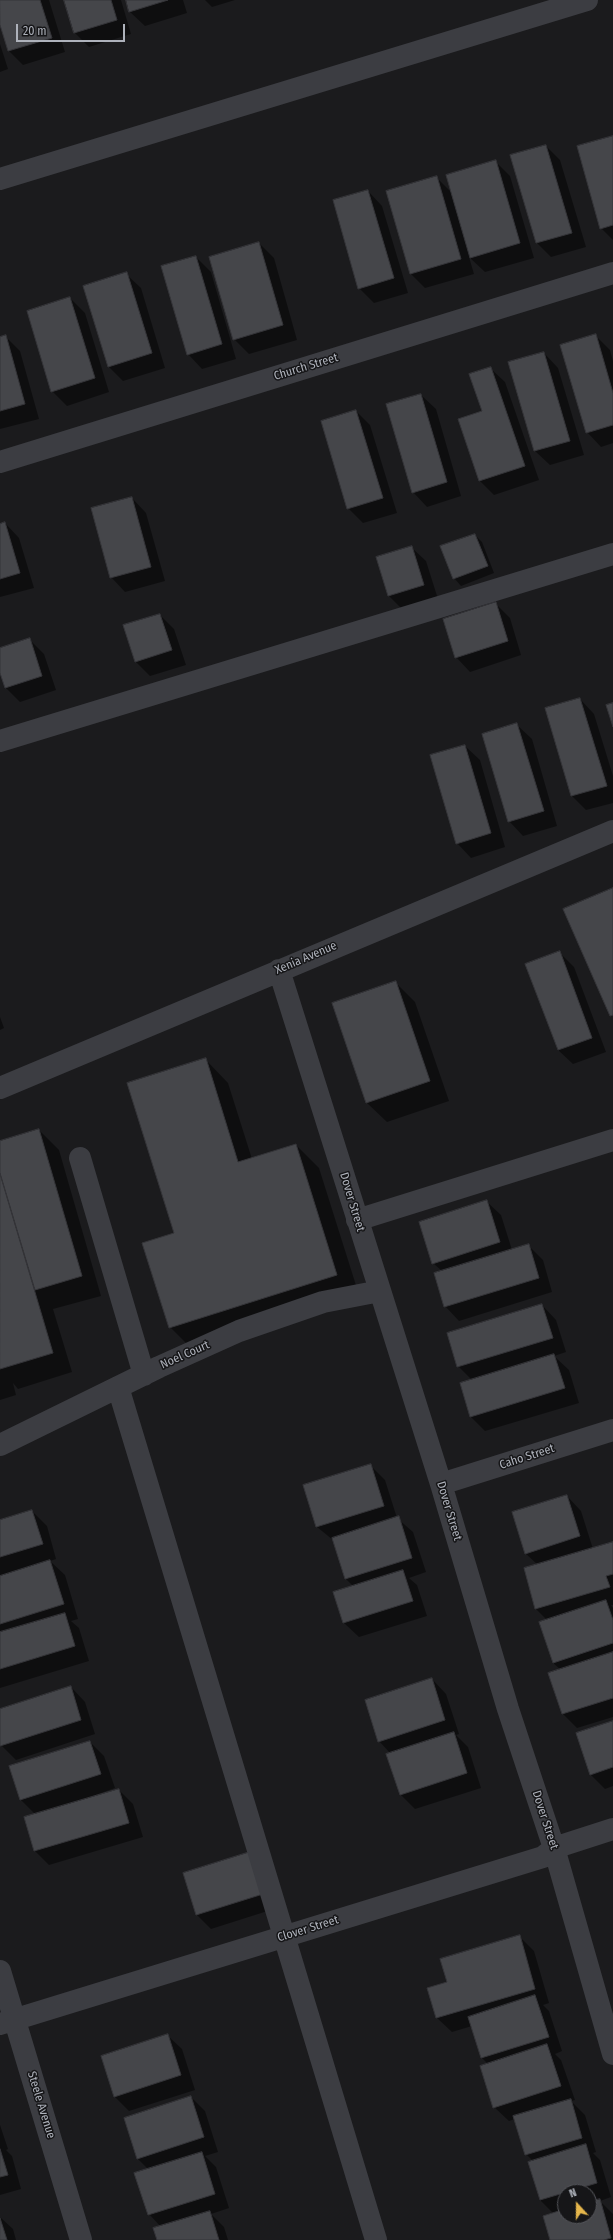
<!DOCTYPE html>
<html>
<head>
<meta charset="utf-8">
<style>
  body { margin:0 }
  #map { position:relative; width:613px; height:2240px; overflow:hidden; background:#1b1b1d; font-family:"Fira Sans Condensed",sans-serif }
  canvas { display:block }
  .north { position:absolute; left:557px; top:2184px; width:40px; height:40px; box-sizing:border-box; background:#161618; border:1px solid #535459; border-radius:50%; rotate:339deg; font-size:11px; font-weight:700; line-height:16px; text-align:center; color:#aeb2bb }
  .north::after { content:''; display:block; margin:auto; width:14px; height:18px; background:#e5b64b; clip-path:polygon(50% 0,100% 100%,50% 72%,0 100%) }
  .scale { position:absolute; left:16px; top:24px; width:109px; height:18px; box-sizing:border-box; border:2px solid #aeb2bb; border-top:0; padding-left:5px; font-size:12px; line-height:14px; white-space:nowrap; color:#aeb2bb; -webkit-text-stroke:3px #161618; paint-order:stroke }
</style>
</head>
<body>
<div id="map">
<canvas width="613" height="2240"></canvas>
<div class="north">N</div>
<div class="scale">20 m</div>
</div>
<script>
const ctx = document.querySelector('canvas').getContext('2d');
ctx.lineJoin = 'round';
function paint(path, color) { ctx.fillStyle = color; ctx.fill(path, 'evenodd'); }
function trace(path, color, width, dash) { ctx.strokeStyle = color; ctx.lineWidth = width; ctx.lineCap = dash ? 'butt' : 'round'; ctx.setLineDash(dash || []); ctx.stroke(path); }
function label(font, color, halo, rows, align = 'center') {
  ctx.font = font + ' "Fira Sans Condensed",sans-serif'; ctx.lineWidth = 3; ctx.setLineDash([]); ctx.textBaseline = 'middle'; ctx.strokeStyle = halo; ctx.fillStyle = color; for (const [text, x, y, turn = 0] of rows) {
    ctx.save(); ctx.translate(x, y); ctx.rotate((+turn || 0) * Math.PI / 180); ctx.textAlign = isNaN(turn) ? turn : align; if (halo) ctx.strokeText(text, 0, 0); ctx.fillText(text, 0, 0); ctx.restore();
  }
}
paint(new Path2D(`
  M 0,0 L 49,0 L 65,52 L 23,65 L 9,51 L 0,22 Z
  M 65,0 L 121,0 L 131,34 L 89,47 L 75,33 Z
  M 127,0 L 183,0 L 187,13 L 145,26 L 130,12 Z
  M 205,0 L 235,0 L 212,7 Z
  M 0,44 L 8,69 L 0,72 Z
  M 613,137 L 613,240 L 601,228 Z
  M 546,146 L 560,160 L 586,247 L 551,257 L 537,243 Z
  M 496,162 L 510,176 L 534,258 L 485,272 L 469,257 L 474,274 L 425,288 L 411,274 L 436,177 L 452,193 Z
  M 368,191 L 382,206 L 408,293 L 374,303 L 359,288 Z
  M 259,243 L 274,258 L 297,340 L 249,354 L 234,339 Z
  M 196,257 L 211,272 L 236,359 L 202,369 L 188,354 Z
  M 126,274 L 141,288 L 165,368 L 123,381 L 108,366 Z
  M 70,298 L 85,313 L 109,392 L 67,406 L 52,391 Z
  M 595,335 L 610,350 L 613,361 L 613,443 L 601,447 L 587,432 Z
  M 5,336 L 20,351 L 39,419 L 0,429 L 0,338 Z
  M 544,353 L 558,368 L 584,455 L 550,465 L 535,451 L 509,363 Z
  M 490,368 L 505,382 L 539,480 L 494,495 L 480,481 L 459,420 L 483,412 Z
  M 421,395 L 436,409 L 461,496 L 427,507 L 413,492 Z
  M 356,411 L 370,425 L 397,513 L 363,523 L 348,508 Z
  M 132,498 L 146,513 L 165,581 L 125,592 L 111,577 Z
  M 5,523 L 19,538 L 34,588 L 0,597 L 0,525 Z
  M 475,535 L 482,542 L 494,573 L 461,586 L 454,578 Z
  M 411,547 L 426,561 L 438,599 L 403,610 L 389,596 L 377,558 Z
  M 496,604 L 510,618 L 521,655 L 470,672 L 456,657 Z
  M 160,615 L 174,629 L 186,665 L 150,676 L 135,661 Z
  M 30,640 L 44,654 L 56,690 L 20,702 L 5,687 L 0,670 L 0,649 Z
  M 580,699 L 594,714 L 613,776 L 613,803 L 586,810 L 572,796 L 546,709 Z
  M 517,725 L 532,739 L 557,826 L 523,836 L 509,821 Z
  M 465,746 L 480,760 L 505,847 L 471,858 L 457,843 Z
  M 560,953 L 574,967 L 606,1052 L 573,1064 L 558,1050 L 526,965 Z
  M 395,982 L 415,1002 L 449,1101 L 387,1122 L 367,1103 Z
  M 0,1017 L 4,1028 L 0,1030 Z
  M 205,1059 L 228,1083 L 252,1159 L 296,1145 L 319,1168 L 360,1298 L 193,1350 L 170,1327 L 175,1234 Z
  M 39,1130 L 59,1150 L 101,1296 L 53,1309 L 72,1372 L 18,1389 L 13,1383 L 16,1395 L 0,1400 L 0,1142 Z
  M 486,1201 L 501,1215 L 512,1250 L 528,1245 L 543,1260 L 552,1292 L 459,1321 L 445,1306 L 442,1271 L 433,1263 Z
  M 542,1305 L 556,1320 L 566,1352 L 554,1356 L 569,1370 L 579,1403 L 485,1431 L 470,1416 L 472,1380 L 458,1366 Z
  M 370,1465 L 385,1480 L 397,1518 L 413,1532 L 426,1572 L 409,1578 L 417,1585 L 427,1616 L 359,1637 L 344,1623 L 334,1593 L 354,1587 L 346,1579 L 333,1540 L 317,1527 Z
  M 567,1496 L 581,1511 L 593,1549 L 613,1543 L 613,1605 L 611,1605 L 613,1608 L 613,1717 L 577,1728 L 563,1714 L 561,1670 L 553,1663 L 547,1620 L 536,1609 L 525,1569 L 538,1565 L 525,1553 Z
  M 32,1511 L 47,1526 L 56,1559 L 50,1561 L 65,1575 L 78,1619 L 71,1621 L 79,1628 L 89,1661 L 0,1688 L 0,1521 Z
  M 432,1679 L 446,1694 L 459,1734 L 456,1735 L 468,1747 L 481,1788 L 415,1809 L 401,1795 L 390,1753 L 379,1741 Z
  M 71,1687 L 85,1702 L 95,1734 L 16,1760 L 1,1745 L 0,1741 L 0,1710 Z
  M 613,1722 L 613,1786 L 605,1789 L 590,1774 Z
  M 90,1742 L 104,1756 L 115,1788 L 90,1797 L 90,1798 L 119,1790 L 133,1804 L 143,1837 L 49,1865 L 35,1851 L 36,1815 L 21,1800 Z
  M 250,1853 L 277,1908 L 211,1929 L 197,1915 Z
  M 519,1936 L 534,1951 L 549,2003 L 543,2005 L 549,2011 L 562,2051 L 555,2054 L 561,2060 L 575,2100 L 571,2101 L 585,2115 L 596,2152 L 593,2153 L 600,2160 L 611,2197 L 600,2201 L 613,2214 L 613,2240 L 551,2240 L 554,2214 L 540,2200 L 533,2161 L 526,2154 L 515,2119 L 509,2121 L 494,2107 L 488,2064 L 482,2058 L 472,2026 L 452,2032 L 437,2018 L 428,1989 L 448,1983 ZM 565,2192 L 589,2192 L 589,2216 L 565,2216 Z
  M 167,2035 L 182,2049 L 195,2090 L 129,2111 L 115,2097 L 102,2056 Z
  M 191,2097 L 205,2111 L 218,2152 L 205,2156 L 216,2167 L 229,2208 L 211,2214 L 224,2227 L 228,2240 L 158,2240 L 161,2227 L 149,2214 L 149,2170 L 138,2159 L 125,2118 Z
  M 0,2125 L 8,2149 L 6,2150 L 12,2156 L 21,2189 L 0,2195 Z
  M 0,2217 L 13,2229 L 16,2240 L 0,2240 Z`), '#0007');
const building = new Path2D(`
  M 0,0 L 40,0 L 52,38 L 8,51 L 0,25 Z
  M 64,0 L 111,0 L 117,20 L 74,33 Z
  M 126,0 L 168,0 L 129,12 Z
  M 613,136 L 613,225 L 600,229 L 577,146 Z
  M 546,145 L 572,233 L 536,243 L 510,155 Z
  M 496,160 L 520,243 L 470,258 L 446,175 Z
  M 437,176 L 461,259 L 410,274 L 386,191 Z
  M 368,190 L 394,278 L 358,289 L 333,200 Z
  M 259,242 L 283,325 L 233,340 L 209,257 Z
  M 196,256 L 222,344 L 187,355 L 161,266 Z
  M 127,272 L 152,353 L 108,367 L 83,286 Z
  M 70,297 L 95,378 L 51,392 L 27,311 Z
  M 596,334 L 613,393 L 613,425 L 586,433 L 560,345 Z
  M 6,335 L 25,404 L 0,411 L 0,337 Z
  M 544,352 L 570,441 L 534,451 L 508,362 Z
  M 491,367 L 525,466 L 479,481 L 458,419 L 482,411 L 469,374 Z
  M 421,394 L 447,482 L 412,493 L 386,404 Z
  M 356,410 L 383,498 L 347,509 L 321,421 Z
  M 132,497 L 151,567 L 110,578 L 91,508 Z
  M 5,522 L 20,573 L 0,579 L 0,524 Z
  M 475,534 L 488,566 L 453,579 L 440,546 Z
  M 412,546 L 424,585 L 388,596 L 376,557 Z
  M 496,602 L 508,641 L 455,658 L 443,619 Z
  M 160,614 L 172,650 L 135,662 L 123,625 Z
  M 30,638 L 42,676 L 5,688 L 0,673 L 0,648 Z
  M 580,698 L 607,786 L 571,796 L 545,708 Z
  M 613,703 L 613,727 L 606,705 Z
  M 517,723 L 544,811 L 508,822 L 482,734 Z
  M 465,745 L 491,833 L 456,844 L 430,755 Z
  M 613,888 L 613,1015 L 610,1016 L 563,909 Z
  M 560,951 L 592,1038 L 558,1050 L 525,964 Z
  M 396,981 L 430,1081 L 366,1103 L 332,1003 Z
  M 206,1058 L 238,1162 L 296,1144 L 337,1275 L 169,1328 L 142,1243 L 174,1233 L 127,1083 Z
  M 39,1129 L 82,1276 L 35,1290 L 0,1173 L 0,1141 Z
  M 0,1174 L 53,1353 L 0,1369 Z
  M 487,1200 L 500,1242 L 432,1264 L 419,1222 Z
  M 529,1244 L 539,1278 L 444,1307 L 434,1273 Z
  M 542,1304 L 553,1338 L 457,1367 L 447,1333 Z
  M 554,1354 L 565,1388 L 470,1417 L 460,1383 Z
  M 371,1464 L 384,1506 L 316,1527 L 303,1485 Z
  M 567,1495 L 580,1536 L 525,1554 L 512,1512 Z
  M 32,1510 L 43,1544 L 0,1557 L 0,1520 Z
  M 399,1516 L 412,1558 L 345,1579 L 332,1538 Z
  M 613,1542 L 613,1574 L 606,1576 L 610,1587 L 535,1609 L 524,1568 Z
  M 50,1560 L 64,1604 L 0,1624 L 0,1576 Z
  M 403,1570 L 413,1601 L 343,1623 L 333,1592 Z
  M 606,1600 L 613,1620 L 613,1643 L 553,1663 L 539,1622 Z
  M 65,1613 L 75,1646 L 0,1669 L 0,1632 Z
  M 613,1652 L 613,1698 L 562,1714 L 548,1673 Z
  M 432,1678 L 445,1720 L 378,1742 L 365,1700 Z
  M 71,1686 L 81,1720 L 0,1746 L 0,1709 Z
  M 613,1721 L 613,1767 L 590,1775 L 576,1733 Z
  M 454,1732 L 467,1773 L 400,1795 L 386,1754 Z
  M 90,1741 L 101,1774 L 20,1800 L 9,1766 Z
  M 119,1789 L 129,1823 L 34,1851 L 24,1817 Z
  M 250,1852 L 263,1894 L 196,1915 L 183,1873 Z
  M 520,1935 L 535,1989 L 436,2018 L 427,1988 L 447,1982 L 440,1959 Z
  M 535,1995 L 549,2037 L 481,2058 L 468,2017 Z
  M 168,2034 L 181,2075 L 114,2097 L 101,2056 Z
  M 547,2044 L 561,2086 L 493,2108 L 480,2066 Z
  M 191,2096 L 204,2137 L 137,2159 L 124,2118 Z
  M 571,2099 L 582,2138 L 525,2155 L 513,2116 Z
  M 586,2144 L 597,2183 L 540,2200 L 528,2162 Z
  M 0,2149 L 8,2175 L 0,2177 Z
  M 202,2152 L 215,2194 L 148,2215 L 134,2173 Z
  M 600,2199 L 611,2238 L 604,2240 L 550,2240 L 543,2216 L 565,2209 L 565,2216 L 589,2216 L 589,2202 Z
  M 210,2211 L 219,2240 L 157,2240 L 153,2228 Z
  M 0,2218 L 7,2240 L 0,2240 Z`);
paint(building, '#45464a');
trace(building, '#353539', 1);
trace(new Path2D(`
  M 0,179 L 587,0
  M 0,462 L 613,273
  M 0,741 L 613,554
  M 279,970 L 441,1484 L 508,1709 L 554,1848 L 613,2054
  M 0,1088 L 613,831
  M 80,1158 L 144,1375
  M 357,1220 L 613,1140
  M 118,1387 L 376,2240
  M 0,1445 L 159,1367 L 239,1331 L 323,1302 L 380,1291
  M 441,1484 L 613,1430
  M 0,1971 L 81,2240
  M 0,2024 L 543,1857 L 554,1848 L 613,1829`), '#3c3d42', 22);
label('12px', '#aeb2bb', '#161618', [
  ["Church Street",306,367,-17],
  ["Xenia Avenue",306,958,-23],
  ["Dover Street",352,1202,73],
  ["Noel Court",185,1355,-24],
  ["Caho Street",527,1457,-18],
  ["Dover Street",449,1511,73],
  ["Dover Street",545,1820,72],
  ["Clover Street",308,1929,-17],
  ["Steele Avenue",41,2105,73]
]);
</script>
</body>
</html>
